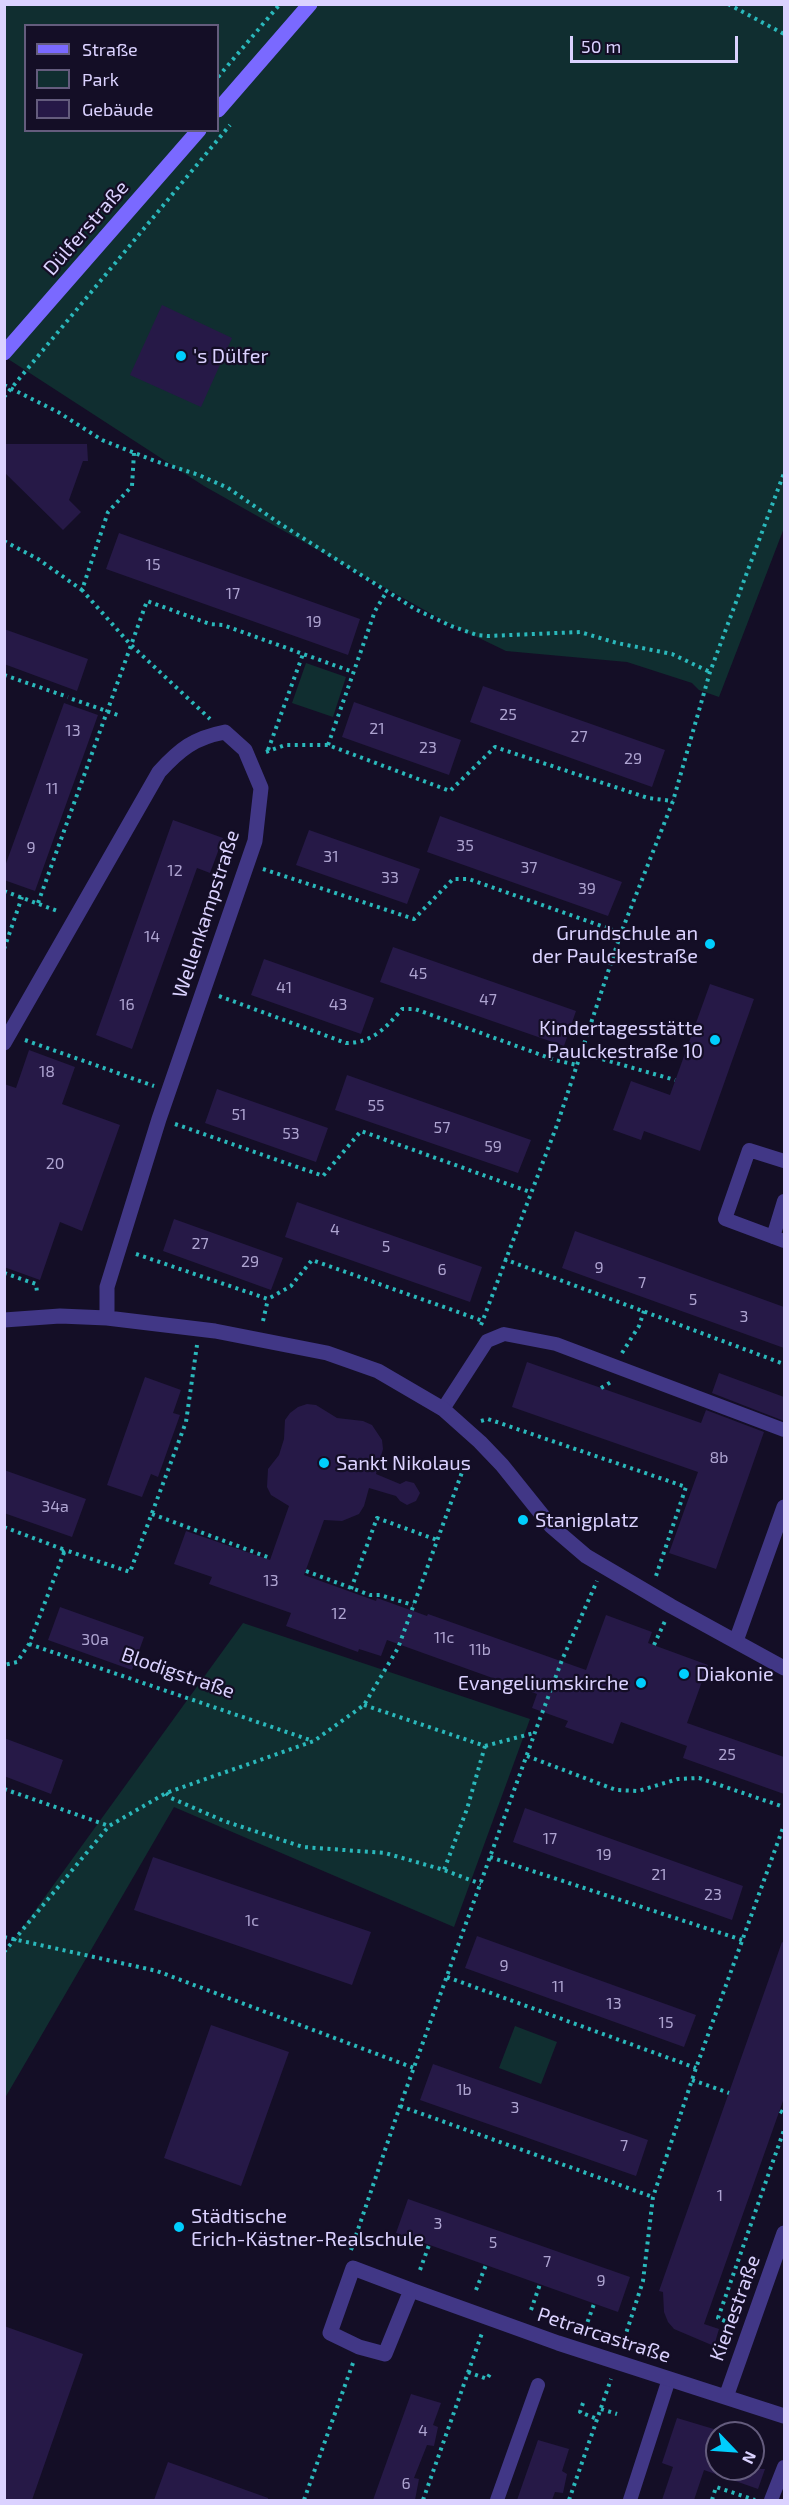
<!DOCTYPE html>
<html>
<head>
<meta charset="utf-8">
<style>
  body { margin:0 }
  #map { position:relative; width:789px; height:2505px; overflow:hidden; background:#140e26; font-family:"Exo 2",sans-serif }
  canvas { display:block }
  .frame { position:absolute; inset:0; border:6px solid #dbd2ff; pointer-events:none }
  .legend { position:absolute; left:24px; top:24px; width:195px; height:108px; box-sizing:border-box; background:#140e26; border:2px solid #645c7d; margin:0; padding:8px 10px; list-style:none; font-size:18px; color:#dbd2ff }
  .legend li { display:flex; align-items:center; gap:12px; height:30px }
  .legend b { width:30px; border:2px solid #645c7d }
  .north { position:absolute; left:705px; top:2421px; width:60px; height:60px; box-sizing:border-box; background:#140e26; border:2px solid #645c7d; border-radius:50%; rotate:115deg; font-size:16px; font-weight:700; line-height:24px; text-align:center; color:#dbd2ff }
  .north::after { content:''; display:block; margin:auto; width:21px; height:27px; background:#00cefd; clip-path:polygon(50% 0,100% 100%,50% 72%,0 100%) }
  .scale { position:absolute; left:570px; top:36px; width:168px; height:27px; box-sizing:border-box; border:3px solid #dbd2ff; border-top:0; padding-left:8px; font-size:18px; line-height:21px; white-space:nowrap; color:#dbd2ff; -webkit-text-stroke:4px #140e26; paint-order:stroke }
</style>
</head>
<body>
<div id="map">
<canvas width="789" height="2505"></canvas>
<div class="frame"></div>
<ul class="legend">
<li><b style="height:8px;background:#7a69ff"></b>Straße</li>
<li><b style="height:16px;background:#102e30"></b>Park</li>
<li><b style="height:16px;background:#261947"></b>Gebäude</li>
</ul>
<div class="north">N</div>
<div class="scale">50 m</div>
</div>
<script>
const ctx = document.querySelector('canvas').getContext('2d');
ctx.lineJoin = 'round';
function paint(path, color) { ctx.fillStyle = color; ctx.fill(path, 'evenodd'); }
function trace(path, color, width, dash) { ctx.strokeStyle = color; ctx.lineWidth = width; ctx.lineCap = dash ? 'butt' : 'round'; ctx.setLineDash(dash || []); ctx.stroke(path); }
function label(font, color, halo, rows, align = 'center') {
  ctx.font = font + ' "Exo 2",sans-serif'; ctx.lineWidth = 4.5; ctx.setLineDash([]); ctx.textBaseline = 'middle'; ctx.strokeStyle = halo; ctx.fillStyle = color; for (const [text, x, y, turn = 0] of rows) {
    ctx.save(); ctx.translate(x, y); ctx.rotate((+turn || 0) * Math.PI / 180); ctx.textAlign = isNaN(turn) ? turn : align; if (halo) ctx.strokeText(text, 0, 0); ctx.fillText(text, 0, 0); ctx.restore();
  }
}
paint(new Path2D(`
  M 4,5 L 784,5 L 784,528 L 719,697 L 699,690 L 692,683 L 627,662 L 506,651 L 444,621 L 204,486 L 5,357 ZM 26,26 L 218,26 L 218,130 L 26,130 Z
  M 306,663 L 346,677 L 333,717 L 292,703 Z
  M 243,1623 L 530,1719 L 454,1927 L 174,1807 L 5,2098 L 5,1952 Z
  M 515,2026 L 557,2042 L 541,2084 L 499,2068 Z`), '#102e30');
paint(new Path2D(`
  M 162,305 L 232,338 L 201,407 L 130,375 Z
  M 4,444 L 87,444 L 88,461 L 83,461 L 69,500 L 81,512 L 63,530 L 4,472 Z
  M 119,533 L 360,619 L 348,655 L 106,569 Z
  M 4,629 L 88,659 L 77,691 L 4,664 Z
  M 483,686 L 665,750 L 652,787 L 470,722 Z
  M 354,702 L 461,740 L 449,775 L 342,737 Z
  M 64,703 L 98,715 L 35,891 L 4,880 L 4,869 Z
  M 440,816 L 622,882 L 608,916 L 427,852 Z
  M 173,820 L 223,838 L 210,873 L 197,868 L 132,1049 L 96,1035 Z
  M 309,830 L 420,869 L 407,904 L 296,865 Z
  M 393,947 L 576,1011 L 564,1046 L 380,982 Z
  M 264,959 L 374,998 L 361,1034 L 251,995 Z
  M 710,984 L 754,999 L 700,1151 L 644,1131 L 641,1140 L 613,1130 L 631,1081 L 670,1095 Z
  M 29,1050 L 75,1067 L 62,1104 L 120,1125 L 82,1231 L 60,1222 L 40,1280 L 4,1267 L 4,1084 L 16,1088 Z
  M 347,1075 L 531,1140 L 518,1173 L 335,1110 Z
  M 217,1089 L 328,1128 L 316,1162 L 205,1123 Z
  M 297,1202 L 482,1267 L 470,1302 L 285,1237 Z
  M 174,1219 L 283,1258 L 271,1290 L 163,1251 Z
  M 575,1231 L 784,1307 L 784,1348 L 562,1268 Z
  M 527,1362 L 701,1423 L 706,1410 L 764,1432 L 716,1569 L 669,1553 L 698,1472 L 512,1407 Z
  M 719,1373 L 784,1397 L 784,1421 L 712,1393 Z
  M 145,1377 L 181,1390 L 173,1413 L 180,1415 L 158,1477 L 151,1474 L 142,1497 L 107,1485 Z
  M 307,1404 L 316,1405 L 337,1418 L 363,1421 L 372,1425 L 382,1440 L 383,1449 L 376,1474 L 400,1484 L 406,1481 L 414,1483 L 420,1493 L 416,1501 L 407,1505 L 400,1501 L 396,1496 L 369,1488 L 364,1506 L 359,1514 L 342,1521 L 324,1520 L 304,1575 L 376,1601 L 377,1598 L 427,1616 L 428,1614 L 586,1670 L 606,1615 L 652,1632 L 648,1643 L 708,1665 L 687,1723 L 784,1757 L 784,1794 L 683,1758 L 687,1746 L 621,1722 L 613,1744 L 565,1727 L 568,1721 L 532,1708 L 537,1694 L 387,1640 L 381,1656 L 359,1649 L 358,1652 L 286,1626 L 291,1613 L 209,1584 L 212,1577 L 174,1564 L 186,1531 L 270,1560 L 289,1506 L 271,1495 L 267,1487 L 268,1469 L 279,1455 L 284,1439 L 285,1420 L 290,1413 L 298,1407 Z
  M 4,1470 L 86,1499 L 72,1537 L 4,1513 Z
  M 60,1607 L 144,1637 L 132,1670 L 48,1640 Z
  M 4,1738 L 63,1760 L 51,1794 L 4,1776 Z
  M 525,1808 L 743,1886 L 732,1920 L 513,1842 Z
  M 153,1857 L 371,1932 L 352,1985 L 134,1910 Z
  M 477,1936 L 696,2015 L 684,2047 L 465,1968 Z
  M 782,1942 L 784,1943 L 784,2098 L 704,2324 L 719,2329 L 714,2346 L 674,2329 L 668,2322 L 664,2312 L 663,2292 L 659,2291 Z
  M 211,2025 L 289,2052 L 241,2186 L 164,2158 Z
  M 433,2064 L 648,2140 L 636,2176 L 420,2100 Z
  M 408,2199 L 630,2277 L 618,2312 L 396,2233 Z
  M 4,2326 L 83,2354 L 32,2500 L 4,2500 Z
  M 411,2394 L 441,2403 L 433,2425 L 438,2427 L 434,2446 L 427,2445 L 414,2478 L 419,2479 L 415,2500 L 373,2500 Z
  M 677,2418 L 717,2430 L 717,2469 L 765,2469 L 758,2489 L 704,2470 L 694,2500 L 662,2500 L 673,2467 L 662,2463 Z
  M 538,2440 L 569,2449 L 562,2471 L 567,2474 L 563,2493 L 555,2492 L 552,2500 L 517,2500 Z
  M 168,2462 L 268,2498 L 268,2500 L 154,2500 Z`), '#261947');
trace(new Path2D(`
  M 728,4 L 784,34
  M 218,77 L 280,4
  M 4,385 L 58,412 L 102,440 L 155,461 L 199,475 L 228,488 L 279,523 L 415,609 L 451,626 L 477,635 L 488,636 L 580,632 L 617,643 L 672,654 L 710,672
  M 4,397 L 230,125
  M 134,453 L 132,486 L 108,512 L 82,590 L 130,644 L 210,719
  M 4,541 L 38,559 L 82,590
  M 4,675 L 68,697
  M 72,699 L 118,715
  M 328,745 L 375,611 L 387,591
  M 268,750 L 303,654
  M 266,752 L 285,745 L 328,745 L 450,791 L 495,747 L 648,798 L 673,801
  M 263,869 L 414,919 L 453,879 L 469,879 L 621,933
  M 4,891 L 60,912
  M 38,903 L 147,601 L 210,624 L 223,625 L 353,672
  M 4,949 L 22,897
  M 219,996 L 346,1043 C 372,1043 386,1028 402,1009 L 415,1009 L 555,1060 L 577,1065
  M 25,1040 L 154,1086
  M 581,1053 L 675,1080
  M 175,1124 L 323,1176 L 361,1131 L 530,1192
  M 136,1254 L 268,1299 L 291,1286 L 312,1260 L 483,1321
  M 504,1259 L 784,1364
  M 4,1273 L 36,1284 L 37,1292
  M 263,1321 L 268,1299
  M 481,1325 L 557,1125 L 621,933 L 673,801 L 710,672 L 784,473
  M 622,1353 L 639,1326 L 644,1311
  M 601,1388 L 611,1382
  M 481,1421 L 488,1419 L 686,1487 L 656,1576
  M 152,1514 L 270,1558
  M 4,1527 L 65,1550 L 29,1644 L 17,1662 L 4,1665
  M 62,1552 L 65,1550 L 130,1572 L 186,1422 L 197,1345
  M 306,1571 L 370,1595 L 380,1595 L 413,1605
  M 351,1589 L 377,1518 L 437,1540
  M 29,1644 L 313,1741
  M 654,1645 L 665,1621
  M 364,1705 L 485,1746 L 467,1809 L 444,1870
  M 485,1746 L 534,1733
  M 527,1756 L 616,1790 L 638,1791 L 678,1779 L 699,1778 L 784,1807
  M 4,1789 L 109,1826
  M 166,1793 L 171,1798 L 224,1821 L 303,1847 L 385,1853 L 444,1870 L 481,1884
  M 490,1857 L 742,1940
  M 4,1937 L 157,1971 L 414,2068
  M 4,1952 L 109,1826 L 166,1793 L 314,1741 L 364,1705 L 398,1648 L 465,1464 L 469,1457
  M 447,1977 L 696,2068
  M 692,2080 L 729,2093
  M 400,2106 L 653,2197
  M 780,2111 L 784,2113
  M 351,2250 L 400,2106 L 538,1724 L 562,1660 L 597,1581
  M 420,2270 L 429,2245
  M 476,2290 L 486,2265
  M 531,2310 L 540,2284
  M 732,2324 L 718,2318 L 784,2130
  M 585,2329 L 594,2304
  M 622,2346 L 643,2281 L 653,2197 L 696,2068 L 784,1825
  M 468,2372 L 487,2379 L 491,2372
  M 583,2403 L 580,2412 L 597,2419
  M 601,2409 L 617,2414
  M 304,2500 L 353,2363
  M 423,2500 L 482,2333
  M 569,2500 L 611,2379
  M 712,2500 L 716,2487 L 755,2500`), '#2ab8bb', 4, [3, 4.5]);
trace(new Path2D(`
  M 784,1161 L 749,1150 L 725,1219 L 784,1241
  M 773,1237 L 784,1201
  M 443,1409 L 487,1341 L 504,1334 L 556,1344 L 784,1430
  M 497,2500 L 538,2385
  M 630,2500 L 669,2379
  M 771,2500 L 784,2467`), '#413786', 14);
trace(new Path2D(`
  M 4,1043 L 159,772 C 180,749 194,738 225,732 L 245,750 L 261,788 L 255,841 L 159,1119 L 107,1287 L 107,1318
  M 4,1320 L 60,1316 L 107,1318 L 215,1331 L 327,1353 L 378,1371 L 443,1409 L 480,1442 L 502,1465 L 551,1526 L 586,1556 L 671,1606 L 784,1668
  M 736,1641 L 784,1507
  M 353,2268 L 411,2290 L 385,2354 L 359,2347 L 330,2333 Z
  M 411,2290 L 558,2343 L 784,2416
  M 726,2397 L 784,2233`), '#413786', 15);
trace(new Path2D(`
  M 218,110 L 310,4
  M 4,353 L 199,130`), '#7a69ff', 15);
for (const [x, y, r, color] of [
  [181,356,6,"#00cefd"],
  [710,944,6,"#00cefd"],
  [715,1040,6,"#00cefd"],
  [324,1463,6,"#00cefd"],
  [523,1520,6,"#00cefd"],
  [684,1674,6,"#00cefd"],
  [641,1683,6,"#00cefd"],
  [179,2227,6,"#00cefd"]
]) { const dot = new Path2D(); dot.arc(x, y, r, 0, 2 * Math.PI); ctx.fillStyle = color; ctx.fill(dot); trace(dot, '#140e26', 2); }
label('16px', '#aea4d1', null, [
  ["15",153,565],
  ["17",233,594],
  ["19",314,622],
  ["25",508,715],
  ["21",377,729],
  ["13",73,731],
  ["27",579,737],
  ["23",428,748],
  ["29",633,759],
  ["11",52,789],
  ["35",465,846],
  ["9",31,848],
  ["31",331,857],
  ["37",529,868],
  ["12",175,871],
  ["33",390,878],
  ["39",587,889],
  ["14",152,937],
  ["45",418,974],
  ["41",284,988],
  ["47",488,1000],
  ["16",127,1005],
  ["43",338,1005],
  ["18",47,1072],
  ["55",376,1106],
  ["51",239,1115],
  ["57",442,1128],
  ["53",291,1134],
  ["59",493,1147],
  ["20",55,1164],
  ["4",335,1230],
  ["27",200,1244],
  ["5",386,1247],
  ["29",250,1262],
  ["9",599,1268],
  ["6",442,1270],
  ["7",642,1283],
  ["5",693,1300],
  ["3",744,1317],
  ["8b",719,1458],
  ["34a",55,1507],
  ["13",271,1581],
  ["12",339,1614],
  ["11c",444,1638],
  ["30a",95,1640],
  ["11b",480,1650],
  ["25",727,1755],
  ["17",550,1839],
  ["19",604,1855],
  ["21",659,1875],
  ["23",713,1895],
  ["1c",252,1921],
  ["9",504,1966],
  ["11",558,1987],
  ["13",614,2004],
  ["15",666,2023],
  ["1b",464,2090],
  ["3",515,2108],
  ["7",624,2146],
  ["1",720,2196],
  ["3",438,2224],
  ["5",493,2243],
  ["7",547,2262],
  ["9",601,2281],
  ["4",423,2431],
  ["6",406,2484]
]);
label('20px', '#dbd2ff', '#140e26', [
  ["Dülferstraße",86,228,-49],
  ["Wellenkampstraße",206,914,-72],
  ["Blodigstraße",178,1673,19],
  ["Kienestraße",735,2308,-70],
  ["Petrarcastraße",604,2335,18]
]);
label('20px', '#dbd2ff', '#140e26', [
  ["'s Dülfer",193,356],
  ["Grundschule an",698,933,"right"],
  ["der Paulckestraße",698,956,"right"],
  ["Kindertagesstätte",703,1028,"right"],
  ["Paulckestraße 10",703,1051,"right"],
  ["Sankt Nikolaus",336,1463],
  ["Stanigplatz",535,1520],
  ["Diakonie",696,1674],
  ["Evangeliumskirche",629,1683,"right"],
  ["Städtische",191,2216],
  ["Erich-Kästner-Realschule",191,2239]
], 'left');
</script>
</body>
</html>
